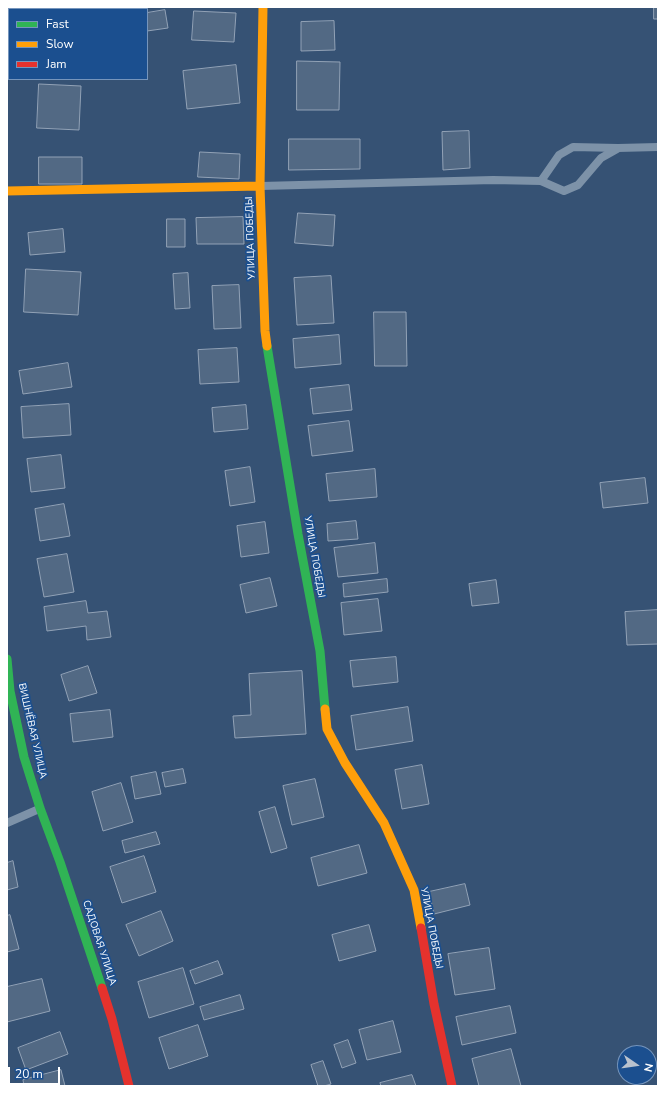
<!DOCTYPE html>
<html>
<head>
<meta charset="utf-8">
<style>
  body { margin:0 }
  #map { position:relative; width:665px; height:1093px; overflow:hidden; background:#365274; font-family:"Nunito Sans",sans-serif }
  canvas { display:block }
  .frame { position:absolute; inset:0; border:8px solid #fff; pointer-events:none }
  .legend { position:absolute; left:8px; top:8px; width:140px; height:72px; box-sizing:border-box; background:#1b4f8f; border:1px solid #7695bc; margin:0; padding:5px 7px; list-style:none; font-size:12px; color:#fff }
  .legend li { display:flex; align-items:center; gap:8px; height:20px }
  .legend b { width:20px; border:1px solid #7695bc }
  .north { position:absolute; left:617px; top:1045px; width:40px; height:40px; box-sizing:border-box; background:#1b4f8f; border:1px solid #7695bc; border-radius:50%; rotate:103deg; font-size:11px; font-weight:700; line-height:16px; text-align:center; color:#fff }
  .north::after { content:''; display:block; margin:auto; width:14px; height:18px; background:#b9c2ce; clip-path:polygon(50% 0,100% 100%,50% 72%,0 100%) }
  .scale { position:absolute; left:8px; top:1067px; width:52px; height:18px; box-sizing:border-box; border:2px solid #fff; border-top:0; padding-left:5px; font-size:12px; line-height:14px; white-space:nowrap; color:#fff; -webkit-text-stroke:3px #1b4f8f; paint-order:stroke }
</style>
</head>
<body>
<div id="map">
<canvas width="665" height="1093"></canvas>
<div class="frame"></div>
<ul class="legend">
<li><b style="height:5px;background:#30b455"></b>Fast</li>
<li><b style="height:5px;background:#ff9f0a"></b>Slow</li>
<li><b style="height:5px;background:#e5322d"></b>Jam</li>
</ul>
<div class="north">N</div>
<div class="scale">20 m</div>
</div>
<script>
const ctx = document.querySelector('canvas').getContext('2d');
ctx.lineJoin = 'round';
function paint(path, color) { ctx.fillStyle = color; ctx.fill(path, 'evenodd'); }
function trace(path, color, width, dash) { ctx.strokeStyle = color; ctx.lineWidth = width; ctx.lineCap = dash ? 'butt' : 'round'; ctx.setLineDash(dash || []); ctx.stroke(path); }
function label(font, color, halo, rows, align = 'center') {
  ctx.font = font + ' "Nunito Sans",sans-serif'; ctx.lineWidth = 3.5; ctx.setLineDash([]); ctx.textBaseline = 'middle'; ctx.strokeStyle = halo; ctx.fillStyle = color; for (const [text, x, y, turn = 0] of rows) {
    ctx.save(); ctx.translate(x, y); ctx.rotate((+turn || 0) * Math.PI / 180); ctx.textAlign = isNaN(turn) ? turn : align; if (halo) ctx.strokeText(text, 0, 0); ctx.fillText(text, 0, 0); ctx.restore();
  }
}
const building = new Path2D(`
  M 654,7 L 658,7 L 658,19 L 654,19 Z
  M 165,10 L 168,28 L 147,31 L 147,13 Z
  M 194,11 L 236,13 L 234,42 L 192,40 Z
  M 334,21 L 335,50 L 301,51 L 301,22 Z
  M 297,61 L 340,62 L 339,110 L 297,110 Z
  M 236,65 L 240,103 L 187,109 L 183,71 Z
  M 39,84 L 81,86 L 79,130 L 37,128 Z
  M 469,131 L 470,168 L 443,170 L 442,132 Z
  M 289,139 L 360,139 L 360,169 L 289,170 Z
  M 200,152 L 240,154 L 239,179 L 198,177 Z
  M 39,157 L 82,157 L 82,184 L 39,184 Z
  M 298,213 L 335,215 L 333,246 L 295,243 Z
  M 243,217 L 244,244 L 197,244 L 196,218 Z
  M 167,219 L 185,219 L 185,247 L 167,247 Z
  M 63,229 L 65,252 L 30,255 L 28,233 Z
  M 26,269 L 81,272 L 78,315 L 24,312 Z
  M 188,273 L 190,308 L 175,309 L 173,274 Z
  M 331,276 L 334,323 L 297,325 L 294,278 Z
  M 239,285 L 241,328 L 214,329 L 212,286 Z
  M 374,312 L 406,312 L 407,366 L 375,366 Z
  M 339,335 L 341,364 L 295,368 L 293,339 Z
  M 237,348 L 239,382 L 200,384 L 198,350 Z
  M 68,363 L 72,387 L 23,394 L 19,371 Z
  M 349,385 L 352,410 L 313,414 L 310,389 Z
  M 69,404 L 71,435 L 23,438 L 21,407 Z
  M 246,405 L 248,429 L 214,432 L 212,408 Z
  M 349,421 L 353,451 L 312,456 L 308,426 Z
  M 61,455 L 65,488 L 31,492 L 27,459 Z
  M 250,467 L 255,502 L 230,506 L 225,471 Z
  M 375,469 L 377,497 L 329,501 L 326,474 Z
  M 645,478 L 648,503 L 603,508 L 600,483 Z
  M 64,504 L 70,536 L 40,541 L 35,509 Z
  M 356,521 L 358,539 L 328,541 L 327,524 Z
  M 265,522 L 269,553 L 241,557 L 237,526 Z
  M 375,543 L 378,573 L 338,577 L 334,548 Z
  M 67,554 L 74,592 L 44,597 L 37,559 Z
  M 270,578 L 277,606 L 246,613 L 240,585 Z
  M 387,579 L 388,592 L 344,597 L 343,584 Z
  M 496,580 L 499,603 L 472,606 L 469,584 Z
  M 378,599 L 382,631 L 344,635 L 341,603 Z
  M 86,601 L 88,613 L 107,611 L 111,637 L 87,640 L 86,626 L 47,631 L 44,607 Z
  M 658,610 L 658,644 L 627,645 L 625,612 Z
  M 396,657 L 398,682 L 353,687 L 350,661 Z
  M 88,666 L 97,693 L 69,701 L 61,675 Z
  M 302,671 L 306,734 L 235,738 L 233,716 L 251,715 L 249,674 Z
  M 408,707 L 413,741 L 356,750 L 351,716 Z
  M 110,710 L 113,737 L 73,742 L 70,714 Z
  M 422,765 L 429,804 L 402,809 L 395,770 Z
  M 183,769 L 186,783 L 165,787 L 162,773 Z
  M 156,772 L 161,794 L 135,799 L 131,777 Z
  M 315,779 L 324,817 L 292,825 L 283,786 Z
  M 121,783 L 133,822 L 103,831 L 92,792 Z
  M 275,807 L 287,848 L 271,853 L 259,812 Z
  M 156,832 L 160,844 L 125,853 L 122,841 Z
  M 359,845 L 367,873 L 318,886 L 311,858 Z
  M 144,856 L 156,892 L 122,903 L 110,867 Z
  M 13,861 L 18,887 L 7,890 L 7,863 Z
  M 465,884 L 470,905 L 434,914 L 429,892 Z
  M 161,911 L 173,941 L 139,956 L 126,925 Z
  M 10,915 L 19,949 L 7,952 L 7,916 Z
  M 369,925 L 376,951 L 339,961 L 332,935 Z
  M 489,948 L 495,989 L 455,995 L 448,954 Z
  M 218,961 L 223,974 L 195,984 L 190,971 Z
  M 183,968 L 194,1004 L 149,1018 L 138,982 Z
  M 42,979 L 50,1011 L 7,1022 L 7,987 Z
  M 240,995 L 244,1009 L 204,1020 L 200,1007 Z
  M 510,1006 L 516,1033 L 462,1045 L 456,1017 Z
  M 393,1021 L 401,1052 L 367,1060 L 359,1030 Z
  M 198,1025 L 208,1056 L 169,1069 L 159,1038 Z
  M 60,1032 L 68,1054 L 26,1070 L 18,1048 Z
  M 348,1040 L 356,1063 L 342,1068 L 334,1045 Z
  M 511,1049 L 521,1086 L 479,1086 L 472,1059 Z
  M 323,1061 L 331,1084 L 324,1086 L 318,1086 L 311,1065 Z
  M 61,1070 L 65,1086 L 24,1086 L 23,1080 Z
  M 412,1075 L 416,1086 L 381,1086 L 380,1083 Z`);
paint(building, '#526984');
trace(building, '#92a2b6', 1);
trace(new Path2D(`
  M 541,181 L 564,191 L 578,185 L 601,158 L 617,149
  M 261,186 L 493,180 L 541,181 L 559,155 L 573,147 L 618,148 L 658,147
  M 7,823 L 39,809`), '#7d92a8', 8);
trace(new Path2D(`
  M 267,346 L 298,534 L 320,651 L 325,709
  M 7,659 L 10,691 L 24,757 L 40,808 L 60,862 L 102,988`), '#30b455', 9);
trace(new Path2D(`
  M 263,7 L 260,186 L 265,331 L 267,346
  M 7,191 L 260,186
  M 325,709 L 327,729 L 345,763 L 384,823 L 414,890 L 421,928`), '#ff9f0a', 9);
trace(new Path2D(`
  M 421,928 L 434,1004 L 452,1086
  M 102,988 L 112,1019 L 129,1086`), '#e5322d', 9);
label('10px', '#fff', '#1b4f8f', [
  ["УЛИЦА ПОБЕДЫ",251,238,-92],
  ["УЛИЦА ПОБЕДЫ",314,557,80],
  ["ВИШНЁВАЯ УЛИЦА",32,731,77],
  ["УЛИЦА ПОБЕДЫ",431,928,79],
  ["САДОВАЯ УЛИЦА",99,943,72]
]);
</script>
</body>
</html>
